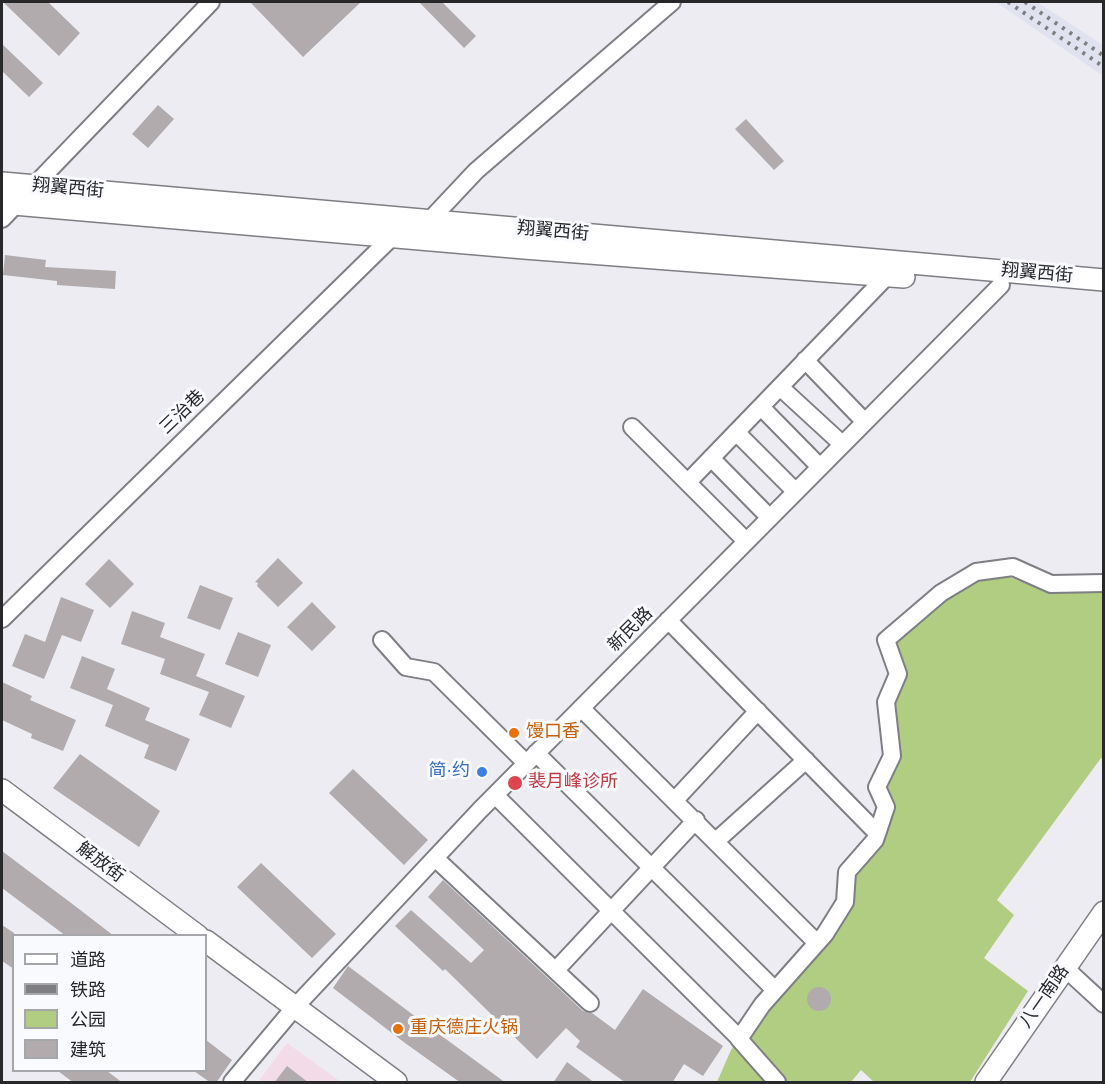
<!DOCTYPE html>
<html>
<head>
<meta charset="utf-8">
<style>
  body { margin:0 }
  #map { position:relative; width:1105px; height:1084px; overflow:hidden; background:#ececf2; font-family:Jost,"Noto Sans SC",sans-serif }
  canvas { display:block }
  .frame { position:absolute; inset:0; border:3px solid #28282a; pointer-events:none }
  .legend { position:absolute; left:12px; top:934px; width:195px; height:138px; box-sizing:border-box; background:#f9fafe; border:2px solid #a5a6a9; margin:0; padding:8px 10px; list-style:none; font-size:18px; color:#28282a }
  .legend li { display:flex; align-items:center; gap:12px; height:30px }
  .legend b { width:30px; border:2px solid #a5a6a9 }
</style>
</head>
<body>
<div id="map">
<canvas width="1105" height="1084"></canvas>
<div class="frame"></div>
<ul class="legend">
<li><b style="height:8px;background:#fff"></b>道路</li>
<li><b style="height:8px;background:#7f7f83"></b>铁路</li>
<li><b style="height:16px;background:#b0cd82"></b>公园</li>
<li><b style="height:16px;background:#b1abad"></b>建筑</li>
</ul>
</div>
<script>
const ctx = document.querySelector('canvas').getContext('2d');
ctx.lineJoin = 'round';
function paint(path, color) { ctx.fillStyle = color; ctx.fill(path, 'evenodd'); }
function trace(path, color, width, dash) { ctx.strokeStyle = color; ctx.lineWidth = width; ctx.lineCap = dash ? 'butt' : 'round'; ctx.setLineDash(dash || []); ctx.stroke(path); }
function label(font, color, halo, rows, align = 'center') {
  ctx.font = font + ' Jost,"Noto Sans SC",sans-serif'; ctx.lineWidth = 6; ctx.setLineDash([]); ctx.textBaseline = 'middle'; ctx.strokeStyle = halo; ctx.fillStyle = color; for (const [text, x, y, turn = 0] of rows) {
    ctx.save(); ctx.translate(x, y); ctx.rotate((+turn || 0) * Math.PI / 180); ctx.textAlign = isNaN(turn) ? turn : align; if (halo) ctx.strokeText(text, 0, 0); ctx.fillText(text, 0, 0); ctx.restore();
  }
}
paint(new Path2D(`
  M 287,1043 L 341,1082 L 258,1082 Z`), '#f3dce7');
paint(new Path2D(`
  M 996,2 L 1037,2 L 1103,45 L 1103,76 Z`), '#e0e2ef');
paint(new Path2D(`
  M 991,570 L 1041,589 L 1103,591 L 1103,760 L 1101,758 L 997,900 L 1014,915 L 984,958 L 1028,991 L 970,1082 L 874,1082 L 861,1070 L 851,1082 L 717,1082 L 731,1050 L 763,1002 L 827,932 L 847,872 L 886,807 L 877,787 L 892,757 L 885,697 L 900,669 L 886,640 L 941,593 Z`), '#b0cd82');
paint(new Path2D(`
  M 3,2 L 48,2 L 80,33 L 59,56 Z
  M 250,2 L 361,2 L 303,57 Z
  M 419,2 L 442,2 L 476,36 L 464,48 Z
  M 2,44 L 43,83 L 29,97 L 2,71 Z
  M 158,105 L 174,119 L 148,148 L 132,134 Z
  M 746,119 L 784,161 L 774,170 L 735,129 Z
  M 5,255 L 46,260 L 45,267 L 116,271 L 115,289 L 57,285 L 57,281 L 3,275 Z
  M 278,558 L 303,583 L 278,607 L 257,586 L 258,583 L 255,582 Z
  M 109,559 L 134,584 L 110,608 L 85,584 Z
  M 200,585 L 233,598 L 220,630 L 187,618 Z
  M 61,597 L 94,610 L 81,642 L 62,635 L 44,679 L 12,666 L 25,634 L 45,642 Z
  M 312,602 L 336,627 L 312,651 L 287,627 Z
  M 132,611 L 165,623 L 160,637 L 205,654 L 196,676 L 245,696 L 231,728 L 199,715 L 209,692 L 160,674 L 165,659 L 121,644 Z
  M 238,632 L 271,645 L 258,677 L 225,664 Z
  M 82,656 L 115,669 L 107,689 L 150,708 L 145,720 L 190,739 L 176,771 L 144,758 L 149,745 L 105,726 L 113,705 L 70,688 Z
  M 2,682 L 32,696 L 30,700 L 76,720 L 63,751 L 31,738 L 32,734 L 2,720 Z
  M 80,754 L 160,811 L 139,847 L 53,788 Z
  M 353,769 L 428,840 L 404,865 L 329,793 Z
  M 2,851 L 79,909 L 114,936 L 66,936 L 2,888 Z
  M 261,863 L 336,934 L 312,958 L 237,887 Z
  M 443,880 L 583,1011 L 592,1013 L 615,1030 L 643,989 L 723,1046 L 703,1076 L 684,1064 L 672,1083 L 626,1083 L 576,1047 L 580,1041 L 566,1028 L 537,1059 L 445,969 L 443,971 L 395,926 L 411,910 L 471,963 L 484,950 L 428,897 Z
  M 2,925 L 14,933 L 14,969 L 2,961 Z
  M 348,966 L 428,1026 L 506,1083 L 461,1083 L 405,1043 L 333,988 Z
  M807 999a12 12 0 1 1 24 0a12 12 0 1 1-24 0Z
  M 206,1040 L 232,1060 L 216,1083 L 211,1083 L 194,1071 L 206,1071 Z
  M 567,1062 L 595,1083 L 553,1083 Z
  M 287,1066 L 309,1083 L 274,1083 Z
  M 58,1071 L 107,1071 L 123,1083 L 74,1083 Z`), '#b1abad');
const minor = new Path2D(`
  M 2,219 L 211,2
  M 429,221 L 476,171 L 672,2
  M 805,360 L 865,422
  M 780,387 L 842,444
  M 761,407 L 820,467
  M 632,427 L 746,541
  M 736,432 L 795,491
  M 711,458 L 769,517
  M 688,482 L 887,276
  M 2,619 L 393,236
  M 668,620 L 877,833
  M 382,640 L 406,667 L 434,672 L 526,763
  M 581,708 L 817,943
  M 536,753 L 775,990
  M 495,795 L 739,1038
  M 675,800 L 758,711
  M 716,841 L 806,760
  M 435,858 L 590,1003
  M 1065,968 L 1104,1004
  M 556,970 L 696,820
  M 232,1082 L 295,1007 L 480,810 L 1001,285
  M 777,1082 L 739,1039 L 762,1005 L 825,934 L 845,902 L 847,872 L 875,840 L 886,807 L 877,787 L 892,756 L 886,702 L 898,674 L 886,640 L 941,593 L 976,572 L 1013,567 L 1051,584 L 1104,583`);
const major = new Path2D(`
  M 2,183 L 1104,280
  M 2,203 L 524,248 L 904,277
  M 2,790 L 198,936
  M 206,941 L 396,1082
  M 986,1082 L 1104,912`);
trace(minor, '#7e7f84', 20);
trace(major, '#7e7f84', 24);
trace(minor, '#fff', 16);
trace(major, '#fff', 21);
trace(new Path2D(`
  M 1008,2 L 1104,67
  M 1025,2 L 1104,56`), '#7f7f83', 4, [3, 6]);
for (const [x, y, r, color] of [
  [514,733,6,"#e8710a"],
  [482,772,6,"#3f7fe0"],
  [515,783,8,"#e0444e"],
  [398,1029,6,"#e8710a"]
]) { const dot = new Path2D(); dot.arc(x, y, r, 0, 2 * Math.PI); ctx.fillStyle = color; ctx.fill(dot); trace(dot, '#f9fafe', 2); }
label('18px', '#28282a', '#f9fafe', [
  ["翔翼西街",68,189,5],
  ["翔翼西街",553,232,5],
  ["翔翼西街",1037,274,5],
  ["三治巷",183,413,-44],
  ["新民路",631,630,-45],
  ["解放街",100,863,37],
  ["八一南路",1045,997,-55]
]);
label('18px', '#c56008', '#f9fafe', [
  ["馒口香",526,733],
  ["重庆德庄火锅",410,1029]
], 'left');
label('18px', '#366cbe', '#f9fafe', [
  ["简·约",470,772]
], 'right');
label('18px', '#be3a42', '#f9fafe', [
  ["裴月峰诊所",528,783]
], 'left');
</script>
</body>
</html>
